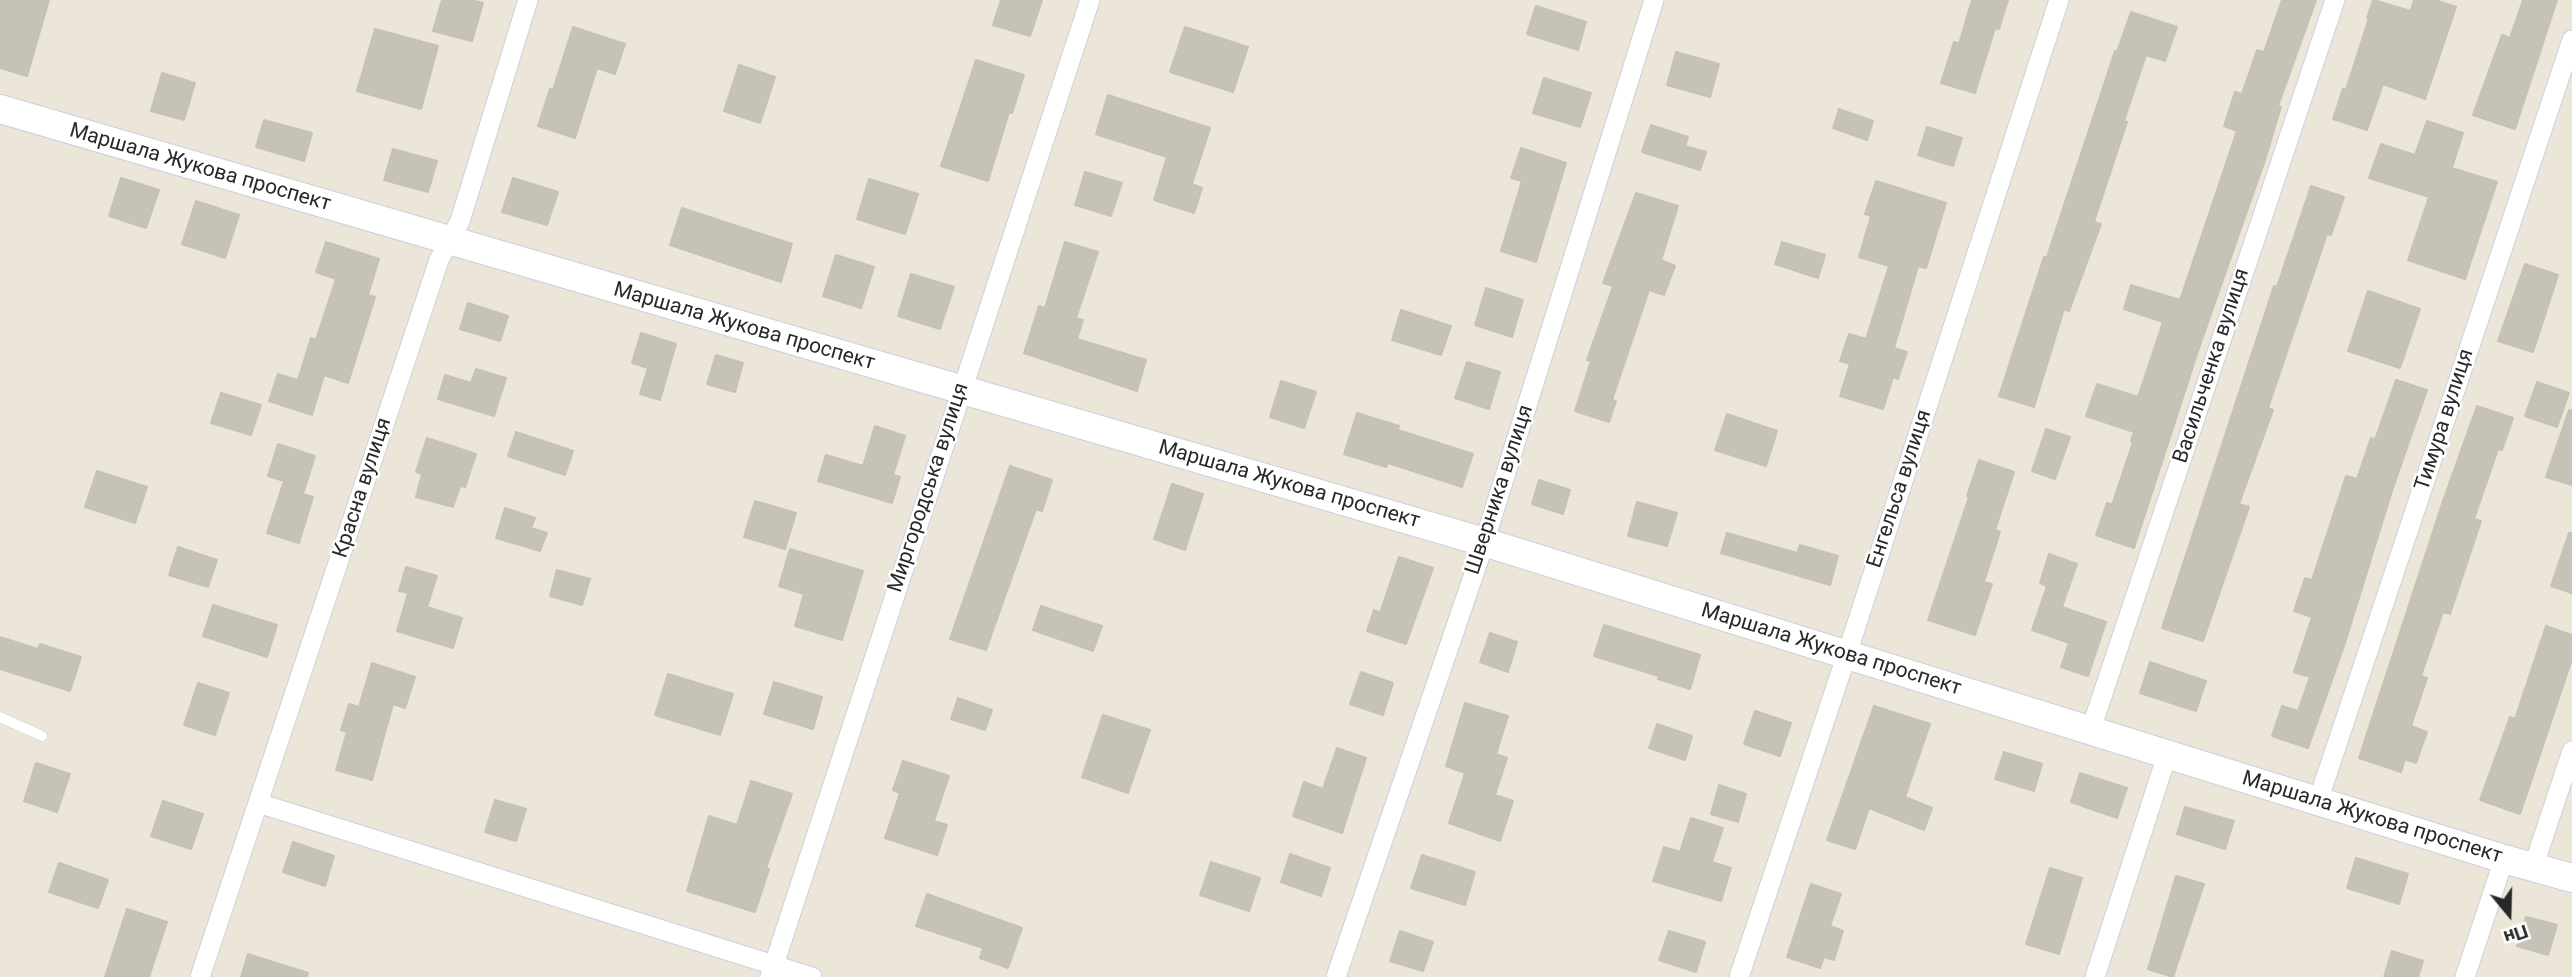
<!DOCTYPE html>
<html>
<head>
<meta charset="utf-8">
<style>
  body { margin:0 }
  #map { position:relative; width:2572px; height:977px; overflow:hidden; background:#ebe6d8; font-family:Roboto,sans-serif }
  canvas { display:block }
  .north { position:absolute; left:2474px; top:879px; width:70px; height:70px; -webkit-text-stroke:5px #fff; paint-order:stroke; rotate:161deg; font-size:19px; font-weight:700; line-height:28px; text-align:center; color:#282828 }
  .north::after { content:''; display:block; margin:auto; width:24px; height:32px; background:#282828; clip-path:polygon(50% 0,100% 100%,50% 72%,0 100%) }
</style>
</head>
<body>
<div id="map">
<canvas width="2572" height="977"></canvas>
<div class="north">Пн</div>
</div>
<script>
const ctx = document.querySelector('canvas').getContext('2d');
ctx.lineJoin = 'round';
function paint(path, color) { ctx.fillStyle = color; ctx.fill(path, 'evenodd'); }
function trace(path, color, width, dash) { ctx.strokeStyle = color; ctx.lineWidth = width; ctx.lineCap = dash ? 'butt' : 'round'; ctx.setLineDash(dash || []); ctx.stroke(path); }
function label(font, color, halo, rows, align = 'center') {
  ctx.font = font + ' Roboto,sans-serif'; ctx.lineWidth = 5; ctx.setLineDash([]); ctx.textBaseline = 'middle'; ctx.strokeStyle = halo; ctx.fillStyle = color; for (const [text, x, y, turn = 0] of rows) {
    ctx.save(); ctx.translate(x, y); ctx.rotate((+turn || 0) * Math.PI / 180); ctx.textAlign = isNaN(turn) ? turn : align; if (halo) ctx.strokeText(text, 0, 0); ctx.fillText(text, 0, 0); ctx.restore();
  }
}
const building = new Path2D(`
  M 0,0 L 49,0 L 27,76 L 0,68 Z
  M 442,0 L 472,0 L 483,3 L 472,41 L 433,31 Z
  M 1001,0 L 1042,0 L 1030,36 L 993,25 Z
  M 1972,0 L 2008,0 L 1999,29 L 1995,28 L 1975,93 L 1941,83 L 1954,42 L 1959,44 Z
  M 2282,0 L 2316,0 L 2278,106 L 2281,107 L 2265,160 L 2198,351 L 2134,548 L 2096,535 L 2107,503 L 2112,505 L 2133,442 L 2131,441 L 2134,432 L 2086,416 L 2097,384 L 2138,397 L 2163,322 L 2124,309 L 2131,285 L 2180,300 L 2237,131 L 2224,126 L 2235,92 L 2242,94 L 2257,50 L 2264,52 Z
  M 2373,0 L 2411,11 L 2414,0 L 2435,0 L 2456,7 L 2425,99 L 2383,84 L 2367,130 L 2333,119 L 2343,89 L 2346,90 L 2369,18 L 2367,18 Z
  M 2523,0 L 2557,0 L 2515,129 L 2473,115 L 2502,35 L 2510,38 Z
  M 1536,6 L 1586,22 L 1578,50 L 1527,34 Z
  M 2131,12 L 2177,27 L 2165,61 L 2146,55 L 2124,121 L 2127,122 L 2094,222 L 2101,224 L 2069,311 L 2064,309 L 2034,407 L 1999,396 L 2044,257 L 2047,257 L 2115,51 L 2117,52 Z
  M 573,27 L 625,44 L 615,74 L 597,68 L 575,138 L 538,126 L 550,89 L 553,90 Z
  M 1185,27 L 1248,47 L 1233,92 L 1170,72 Z
  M 375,29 L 438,46 L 421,109 L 357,91 Z
  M 1676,52 L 1719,64 L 1710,97 L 1667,85 Z
  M 976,60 L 1024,75 L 1012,113 L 1009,112 L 988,181 L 941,166 Z
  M 739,65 L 775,77 L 760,123 L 724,111 Z
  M 162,73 L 195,83 L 184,120 L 151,111 Z
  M 1544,78 L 1591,93 L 1580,127 L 1533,113 Z
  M 1108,95 L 1210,128 L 1192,184 L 1202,188 L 1194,213 L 1154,200 L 1167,157 L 1096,134 Z
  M 1839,109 L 1873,121 L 1867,140 L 1833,128 Z
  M 264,120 L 312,133 L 304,161 L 256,147 Z
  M 2427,121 L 2463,133 L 2452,168 L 2497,182 L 2465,279 L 2408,260 L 2429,197 L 2369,178 L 2381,144 L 2415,155 Z
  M 1651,125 L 1688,137 L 1685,146 L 1706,152 L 1700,170 L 1642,152 Z
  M 1927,127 L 1962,138 L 1953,166 L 1918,155 Z
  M 1521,148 L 1566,163 L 1536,262 L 1501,251 L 1522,181 L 1511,178 Z
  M 393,149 L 437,161 L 428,192 L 384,180 Z
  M 1085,172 L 1122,183 L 1111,216 L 1075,205 Z
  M 121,178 L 159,190 L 146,228 L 109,216 Z
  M 513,178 L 558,192 L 547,225 L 502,212 Z
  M 869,179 L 918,194 L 905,234 L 857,219 Z
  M 1876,181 L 1946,203 L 1926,268 L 1918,266 L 1894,348 L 1907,352 L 1898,379 L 1893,377 L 1883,409 L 1840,396 L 1850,364 L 1840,361 L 1849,334 L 1866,339 L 1889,266 L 1859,257 L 1871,216 L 1865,214 Z
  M 2311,186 L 2344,197 L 2331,235 L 2327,234 L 2268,408 L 2273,410 L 2239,504 L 2249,507 L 2203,641 L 2162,628 L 2274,286 L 2277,287 Z
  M 1636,193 L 1678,206 L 1661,260 L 1675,266 L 1664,295 L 1649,290 L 1612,400 L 1616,401 L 1609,422 L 1575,411 L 1591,361 L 1587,360 L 1613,286 L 1603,283 Z
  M 196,201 L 239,215 L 225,258 L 182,244 Z
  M 682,208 L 792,244 L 781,282 L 670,245 Z
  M 326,242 L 379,259 L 368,295 L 375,297 L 348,383 L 324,375 L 312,415 L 269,401 L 278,374 L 298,380 L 311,338 L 316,340 L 336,279 L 316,272 Z
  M 1065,242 L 1098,252 L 1076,318 L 1083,320 L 1077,339 L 1146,360 L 1137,391 L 1024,353 L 1039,306 L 1045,308 Z
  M 1782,242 L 1825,255 L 1818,278 L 1775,264 Z
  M 836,255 L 874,267 L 861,308 L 823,296 Z
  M 2525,264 L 2558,275 L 2533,352 L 2498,341 Z
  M 911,274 L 954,287 L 940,329 L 898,316 Z
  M 1486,288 L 1523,300 L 1512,337 L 1475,325 Z
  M 2368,291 L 2420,309 L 2400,368 L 2348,351 Z
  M 468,303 L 508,316 L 500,341 L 460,329 Z
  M 1401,310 L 1451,326 L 1441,355 L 1392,340 Z
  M 641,333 L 676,344 L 660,400 L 640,394 L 648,368 L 632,363 Z
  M 716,355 L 743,363 L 735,392 L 707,384 Z
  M 1467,362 L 1500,372 L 1489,409 L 1455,398 Z
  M 476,369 L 506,378 L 494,416 L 438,399 L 445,375 L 471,383 Z
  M 2396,380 L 2427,390 L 2392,491 L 2344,646 L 2308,748 L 2272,736 L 2282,706 L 2298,711 L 2310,677 L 2294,672 L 2312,617 L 2294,611 L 2305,578 L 2312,580 L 2346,476 L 2357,479 L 2371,438 L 2375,440 Z
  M 1281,381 L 1316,392 L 1304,428 L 1270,417 Z
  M 2537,382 L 2569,393 L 2557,427 L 2525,416 Z
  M 221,393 L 261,405 L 251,435 L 211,423 Z
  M 2477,406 L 2513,418 L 2502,450 L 2498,449 L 2474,519 L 2481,521 L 2450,614 L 2443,612 L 2421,676 L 2427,678 L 2411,726 L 2427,732 L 2416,763 L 2405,759 L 2401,772 L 2359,758 L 2443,501 Z
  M 2569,410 L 2572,411 L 2572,485 L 2546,477 Z
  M 1357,413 L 1399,426 L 1398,430 L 1473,454 L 1462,487 L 1388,463 L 1386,467 L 1344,454 Z
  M 1727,414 L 1777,431 L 1766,466 L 1715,450 Z
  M 875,426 L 905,436 L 893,475 L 900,477 L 892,503 L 818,481 L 826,455 L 863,466 Z
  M 2046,429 L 2070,437 L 2055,479 L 2032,471 Z
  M 516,432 L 573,451 L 565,475 L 508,456 Z
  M 427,438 L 476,454 L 465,487 L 460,486 L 453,507 L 416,497 L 422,474 L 416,472 Z
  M 278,444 L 315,456 L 303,494 L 313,497 L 299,543 L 267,533 L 284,481 L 268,476 Z
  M 1979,460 L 2014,472 L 1995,530 L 2000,532 L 1984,582 L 1992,584 L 1975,635 L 1928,620 L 1969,497 L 1967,496 Z
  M 1010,466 L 1052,480 L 1042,511 L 1036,509 L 986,650 L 950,639 Z
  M 97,471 L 147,487 L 135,523 L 85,507 Z
  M 1539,480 L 1570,490 L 1563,514 L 1532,504 Z
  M 1172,484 L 1203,494 L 1185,550 L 1154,539 Z
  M 755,501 L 796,513 L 785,549 L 744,537 Z
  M 1637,502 L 1677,513 L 1667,546 L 1628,536 Z
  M 505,508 L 535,518 L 531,528 L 547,533 L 540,551 L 496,538 Z
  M 1727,533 L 1797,553 L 1800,545 L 1838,556 L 1830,585 L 1721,553 Z
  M 2569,533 L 2572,533 L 2572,593 L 2551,586 Z
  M 178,547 L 217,560 L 208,587 L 169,575 Z
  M 790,549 L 863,571 L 842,640 L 795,626 L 804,594 L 779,586 Z
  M 2049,554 L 2077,564 L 2062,607 L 2106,622 L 2088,676 L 2061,667 L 2069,643 L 2032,630 L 2047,586 L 2040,583 Z
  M 1399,557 L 1433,568 L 1406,644 L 1367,631 L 1374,610 L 1380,613 Z
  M 406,567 L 437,576 L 427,607 L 462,618 L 453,648 L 397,631 L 408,593 L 399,591 Z
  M 557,570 L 590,579 L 582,605 L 550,596 Z
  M 213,605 L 277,625 L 267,657 L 203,636 Z
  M 1041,606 L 1102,626 L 1093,651 L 1033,630 Z
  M 1604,625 L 1700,655 L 1690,689 L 1658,679 L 1659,676 L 1594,656 Z
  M 2546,626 L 2572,635 L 2572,659 L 2520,814 L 2480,800 L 2510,717 L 2515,719 Z
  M 1490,633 L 1517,642 L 1508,672 L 1480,662 Z
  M 0,637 L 38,649 L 40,644 L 81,657 L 70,691 L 0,669 Z
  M 2150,662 L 2206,681 L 2196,711 L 2140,693 Z
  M 372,663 L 415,677 L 405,708 L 393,704 L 372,780 L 336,770 L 347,732 L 341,730 L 349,704 L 359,707 Z
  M 1361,672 L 1393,683 L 1383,715 L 1350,704 Z
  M 668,674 L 733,694 L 720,735 L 655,715 Z
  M 774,682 L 822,697 L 813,729 L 764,714 Z
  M 198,683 L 229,693 L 215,735 L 184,725 Z
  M 958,698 L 992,710 L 985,730 L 951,719 Z
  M 1465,703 L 1508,716 L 1496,754 L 1507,758 L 1495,795 L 1513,801 L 1500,841 L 1449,823 L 1465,773 L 1446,766 Z
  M 1874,706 L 1930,724 L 1905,797 L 1932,808 L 1924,830 L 1869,808 L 1855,849 L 1827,840 Z
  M 1755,711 L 1791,723 L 1780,756 L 1744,744 Z
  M 1103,715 L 1150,730 L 1128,793 L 1082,777 Z
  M 1657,724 L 1692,736 L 1685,760 L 1649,748 Z
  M 1337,748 L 1366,758 L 1342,833 L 1293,816 L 1304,782 L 1323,789 Z
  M 2004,752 L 2042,764 L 2034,791 L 1995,779 Z
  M 903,761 L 949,776 L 934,821 L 947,825 L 937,855 L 885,838 L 900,793 L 893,790 Z
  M 36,763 L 70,774 L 57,812 L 24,801 Z
  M 2080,773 L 2127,788 L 2117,818 L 2071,802 Z
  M 751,781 L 792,794 L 766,868 L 769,869 L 755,912 L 687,891 L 709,816 L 737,825 Z
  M 1719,785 L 1746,794 L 1738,822 L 1711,814 Z
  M 495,800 L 526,809 L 516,841 L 485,832 Z
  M 163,801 L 203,814 L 191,849 L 151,836 Z
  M 2185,807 L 2234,821 L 2225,849 L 2177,834 Z
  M 1691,818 L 1723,828 L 1712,862 L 1731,868 L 1721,901 L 1653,881 L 1664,847 L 1680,852 Z
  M 293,842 L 334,856 L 325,886 L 283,872 Z
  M 1290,854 L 1330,868 L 1321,896 L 1281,882 Z
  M 1422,855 L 1475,872 L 1465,905 L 1411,888 Z
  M 2356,858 L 2408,874 L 2399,904 L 2347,888 Z
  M 1211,862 L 1260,878 L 1249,911 L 1200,895 Z
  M 59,863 L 108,880 L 98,908 L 49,892 Z
  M 2050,868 L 2082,878 L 2059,954 L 2026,944 Z
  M 2176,876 L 2204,884 L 2173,977 L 2148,969 Z
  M 1811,884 L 1841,894 L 1830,926 L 1843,931 L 1834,960 L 1824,957 L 1820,968 L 1787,957 Z
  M 927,894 L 1022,928 L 1008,968 L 980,958 L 983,948 L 916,926 Z
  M 127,909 L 167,922 L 149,977 L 105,977 Z
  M 2526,917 L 2557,925 L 2548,955 L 2517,946 Z
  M 1400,931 L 1433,942 L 1423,971 L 1390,961 Z
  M 1669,931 L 1705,942 L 1696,972 L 1659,960 Z
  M 2392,951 L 2423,961 L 2418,977 L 2384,977 Z
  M 248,954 L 308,973 L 307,977 L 241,977 Z`);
paint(building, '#c6c2b8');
trace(building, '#c6c2b3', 2);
const lane = new Path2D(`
  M 0,717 L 42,736`);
const street = new Path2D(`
  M 2090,732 L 2335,0
  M 2318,801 L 2572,40
  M 258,803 L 812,977
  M 2533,868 L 2572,751
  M 200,977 L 439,260 L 460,221 L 528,0
  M 770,977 L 1090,0
  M 1336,977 L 1478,562 L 1654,0
  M 1739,977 L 1847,654 L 2059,0
  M 2095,977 L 2167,755
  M 2465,977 L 2504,859`);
const secondary = new Path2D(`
  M 0,109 L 1484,542 L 2504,859 L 2572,878`);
trace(lane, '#cecee1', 11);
trace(street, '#cecee1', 21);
trace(secondary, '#cecee1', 30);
trace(lane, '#fff', 10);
trace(street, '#fff', 19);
trace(secondary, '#fff', 28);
label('21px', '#282828', '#fff', [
  ["Маршала Жукова проспект",200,168,16],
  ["Маршала Жукова проспект",744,327,16],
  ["Васильченка вулиця",2212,366,-72],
  ["Тимура вулиця",2445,420,-72],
  ["Маршала Жукова проспект",1289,485,16],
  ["Красна вулиця",363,488,-72],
  ["Миргородська вулиця",929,488,-72],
  ["Енгельса вулиця",1900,489,-72],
  ["Шверника вулиця",1500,490,-72],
  ["Маршала Жукова проспект",1831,650,17],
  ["Маршала Жукова проспект",2372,818,17]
]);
</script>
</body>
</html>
